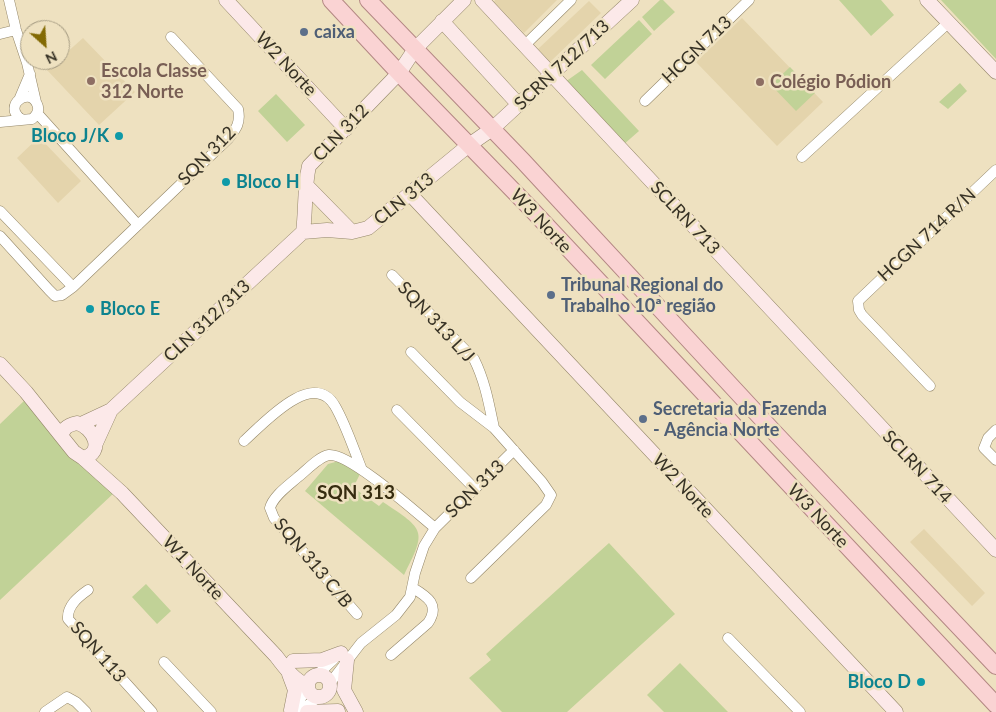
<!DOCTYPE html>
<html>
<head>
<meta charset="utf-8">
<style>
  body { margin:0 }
  #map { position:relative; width:996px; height:712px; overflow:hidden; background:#eee1c0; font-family:Lato,sans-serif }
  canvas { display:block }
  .north { position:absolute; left:20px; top:20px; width:50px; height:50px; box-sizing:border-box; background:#eee1c0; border:1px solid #a59b82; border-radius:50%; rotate:154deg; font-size:14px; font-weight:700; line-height:20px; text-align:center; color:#373225 }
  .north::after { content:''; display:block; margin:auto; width:18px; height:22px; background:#836a04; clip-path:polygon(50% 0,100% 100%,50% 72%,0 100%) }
</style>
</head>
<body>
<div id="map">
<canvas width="996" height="712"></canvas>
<div class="north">N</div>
</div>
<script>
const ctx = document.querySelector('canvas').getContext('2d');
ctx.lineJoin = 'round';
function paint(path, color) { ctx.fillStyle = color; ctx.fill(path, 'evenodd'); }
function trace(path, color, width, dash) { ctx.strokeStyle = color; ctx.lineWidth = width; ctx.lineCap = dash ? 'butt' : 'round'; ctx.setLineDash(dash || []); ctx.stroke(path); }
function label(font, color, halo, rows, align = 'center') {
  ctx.font = font + ' Lato,sans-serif'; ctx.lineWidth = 5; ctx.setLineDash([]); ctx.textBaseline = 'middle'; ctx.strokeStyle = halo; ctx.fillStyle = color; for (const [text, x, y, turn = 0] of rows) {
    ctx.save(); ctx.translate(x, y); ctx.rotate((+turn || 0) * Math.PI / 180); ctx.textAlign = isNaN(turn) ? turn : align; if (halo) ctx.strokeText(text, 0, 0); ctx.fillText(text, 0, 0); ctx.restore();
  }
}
paint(new Path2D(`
  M 495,0 L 557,0 L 524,33 L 494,2 Z
  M 589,1 L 601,13 L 550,62 L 538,49 Z
  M 742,18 L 823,102 L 777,146 L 696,62 Z
  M 83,38 L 135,92 L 99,125 L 47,70 Z
  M 39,137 L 81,181 L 58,203 L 17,158 Z
  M 924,529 L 985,593 L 972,606 L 910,542 Z`), '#e4d4ac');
paint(new Path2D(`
  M 660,0 L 663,0 L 675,12 L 654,31 L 642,17 Z
  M 839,0 L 881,0 L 894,15 L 871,36 Z
  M 941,0 L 996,0 L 996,59 Z
  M 639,20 L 652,34 L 605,79 L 591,65 Z
  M 790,67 L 815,93 L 796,111 L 771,85 Z
  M 582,70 L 639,131 L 623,145 L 565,82 Z
  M 960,83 L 967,91 L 948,109 L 939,102 Z
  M 276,94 L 305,125 L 287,142 L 258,111 Z
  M 25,400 L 115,492 L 0,600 L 0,424 Z
  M 339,461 L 360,474 L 354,486 L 354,488 L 379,506 L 383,502 C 425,530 427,530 404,575 L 305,491 L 328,464 Z
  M 609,543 L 675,614 L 567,712 L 502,712 L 469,678 L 491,660 L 486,654 Z
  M 146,584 L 171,611 L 157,624 L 132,597 Z
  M 680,663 L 728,712 L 664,712 L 647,695 Z`), '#c1d297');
const street = new Path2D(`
  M 9,0 L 16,30 L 27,63 L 36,102
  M 0,34 L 16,30
  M 525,45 L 571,0
  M 19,100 L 30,74
  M 645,101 L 749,0
  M 37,113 L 138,225
  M 0,122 L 32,119 C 37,115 40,110 37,104 C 30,86 2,105 21,119
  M 802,157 L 948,23
  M 0,211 L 73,287
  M 0,236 L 49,290 L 55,296 L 62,295 L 73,287 L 228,139 C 236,129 241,123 238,109 L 171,37
  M 392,275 L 474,359 C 485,381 489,404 494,428
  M 411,352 L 460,402 L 494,428 L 542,482 L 551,495 L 546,505 L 471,578
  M 930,386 L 862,315 L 859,310 L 858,301 L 996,170
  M 397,410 L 475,489
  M 996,430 L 988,438 L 984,448 L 996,460
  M 244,441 C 263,424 313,368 335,406 C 346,425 354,450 362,470
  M 88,590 C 78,597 67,606 68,619 L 152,712
  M 357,614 L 274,518 L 270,508 C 273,496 289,485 298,477 C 306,471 318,457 329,455 C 350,453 417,513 435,528
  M 728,638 L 800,712
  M 391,655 L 428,623 C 440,605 428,597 413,588
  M 164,662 L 211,712
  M 317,675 L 334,659
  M 330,683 L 361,643 L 396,615 L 410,597 L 415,573 L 424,546 L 435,528 L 514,450
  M 291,710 L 308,689
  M 45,712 L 67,697 L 76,702 L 86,712
  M 298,712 L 319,697`);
const secondary = new Path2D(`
  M 226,0 L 346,129
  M 482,0 L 996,550
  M 927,0 L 996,72
  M 442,21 L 519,105
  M 305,184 L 352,232
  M 410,194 L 896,712
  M 303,232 L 327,230 L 352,232 L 368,228 L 469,145 L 492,129 L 632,0
  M 303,232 C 306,210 304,188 309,166 L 399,73 L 415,49 L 464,0
  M 0,364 L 26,392 L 62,437
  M 77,423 C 93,427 106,452 83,458 L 74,452 L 62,437 C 62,428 68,425 77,423 Z
  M 81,424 L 111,410 L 303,232
  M 96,443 L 111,410
  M 83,458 L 122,493 L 276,656 C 285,668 294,680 308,686
  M 347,660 L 344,690 L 356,712
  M 293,661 L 322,660 L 341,653
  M 289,674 L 295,690 L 291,710
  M308 686a11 11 0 1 1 22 0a11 11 0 1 1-22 0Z
  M 307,712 L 338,711`);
const primary = new Path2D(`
  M 331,0 L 399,73 L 534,212 L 996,705
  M 368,0 L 523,161 L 774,432 L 996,666`);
trace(street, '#938668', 11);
trace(secondary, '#938668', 15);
trace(primary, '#b38783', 18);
trace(street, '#fff', 10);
trace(secondary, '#fce9e9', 14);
trace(primary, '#fad3d3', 16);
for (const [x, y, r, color] of [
  [304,32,5,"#5c6f8a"],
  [91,81,5,"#8d6e63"],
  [760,82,5,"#8d6e63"],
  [119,136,5,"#0f9aa8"],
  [226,182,5,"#0f9aa8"],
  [551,295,5,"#5c6f8a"],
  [90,309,5,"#0f9aa8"],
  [643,419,5,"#5c6f8a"],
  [921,682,5,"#0f9aa8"]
]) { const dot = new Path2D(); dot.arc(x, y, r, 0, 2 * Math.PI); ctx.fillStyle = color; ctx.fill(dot); trace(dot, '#eee1c0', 2); }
label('bold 18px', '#4e5e75', '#eee1c0', [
  ["caixa",314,32],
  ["Tribunal Regional do",561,285],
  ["Trabalho 10ª região",561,306],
  ["Secretaria da Fazenda",653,409],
  ["- Agência Norte",653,430]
], 'left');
label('18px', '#373225', '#eee1c0', [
  ["HCGN 713",697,50,-44],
  ["W2 Norte",286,64,47],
  ["SCRN 712/713",562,65,-43],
  ["CLN 312",341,133,-46],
  ["SQN 312",207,156,-46],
  ["CLN 313",404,199,-39],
  ["SCLRN 713",685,218,47],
  ["W3 Norte",541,221,47],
  ["HCGN 714 R/N",927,235,-43],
  ["CLN 312/313",207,321,-43],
  ["SQN 313 L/J",436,322,47],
  ["SCLRN 714",917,467,47],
  ["W2 Norte",683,486,47],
  ["SQN 313",475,489,-44],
  ["W3 Norte",818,516,47],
  ["SQN 313 C/B",313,563,50],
  ["W1 Norte",193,568,47],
  ["SQN 113",98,652,49]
]);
label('bold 18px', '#785e54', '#eee1c0', [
  ["Escola Classe",101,71],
  ["312 Norte",101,92],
  ["Colégio Pódion",770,82]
], 'left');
label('bold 18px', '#0d838f', '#eee1c0', [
  ["Bloco J/K",109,136],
  ["Bloco H",236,182,"left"],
  ["Bloco E",100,309,"left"],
  ["Bloco D",911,682]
], 'right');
label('bold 19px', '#362c10', '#eee1c0', [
  ["SQN 313",356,493]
]);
</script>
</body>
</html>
